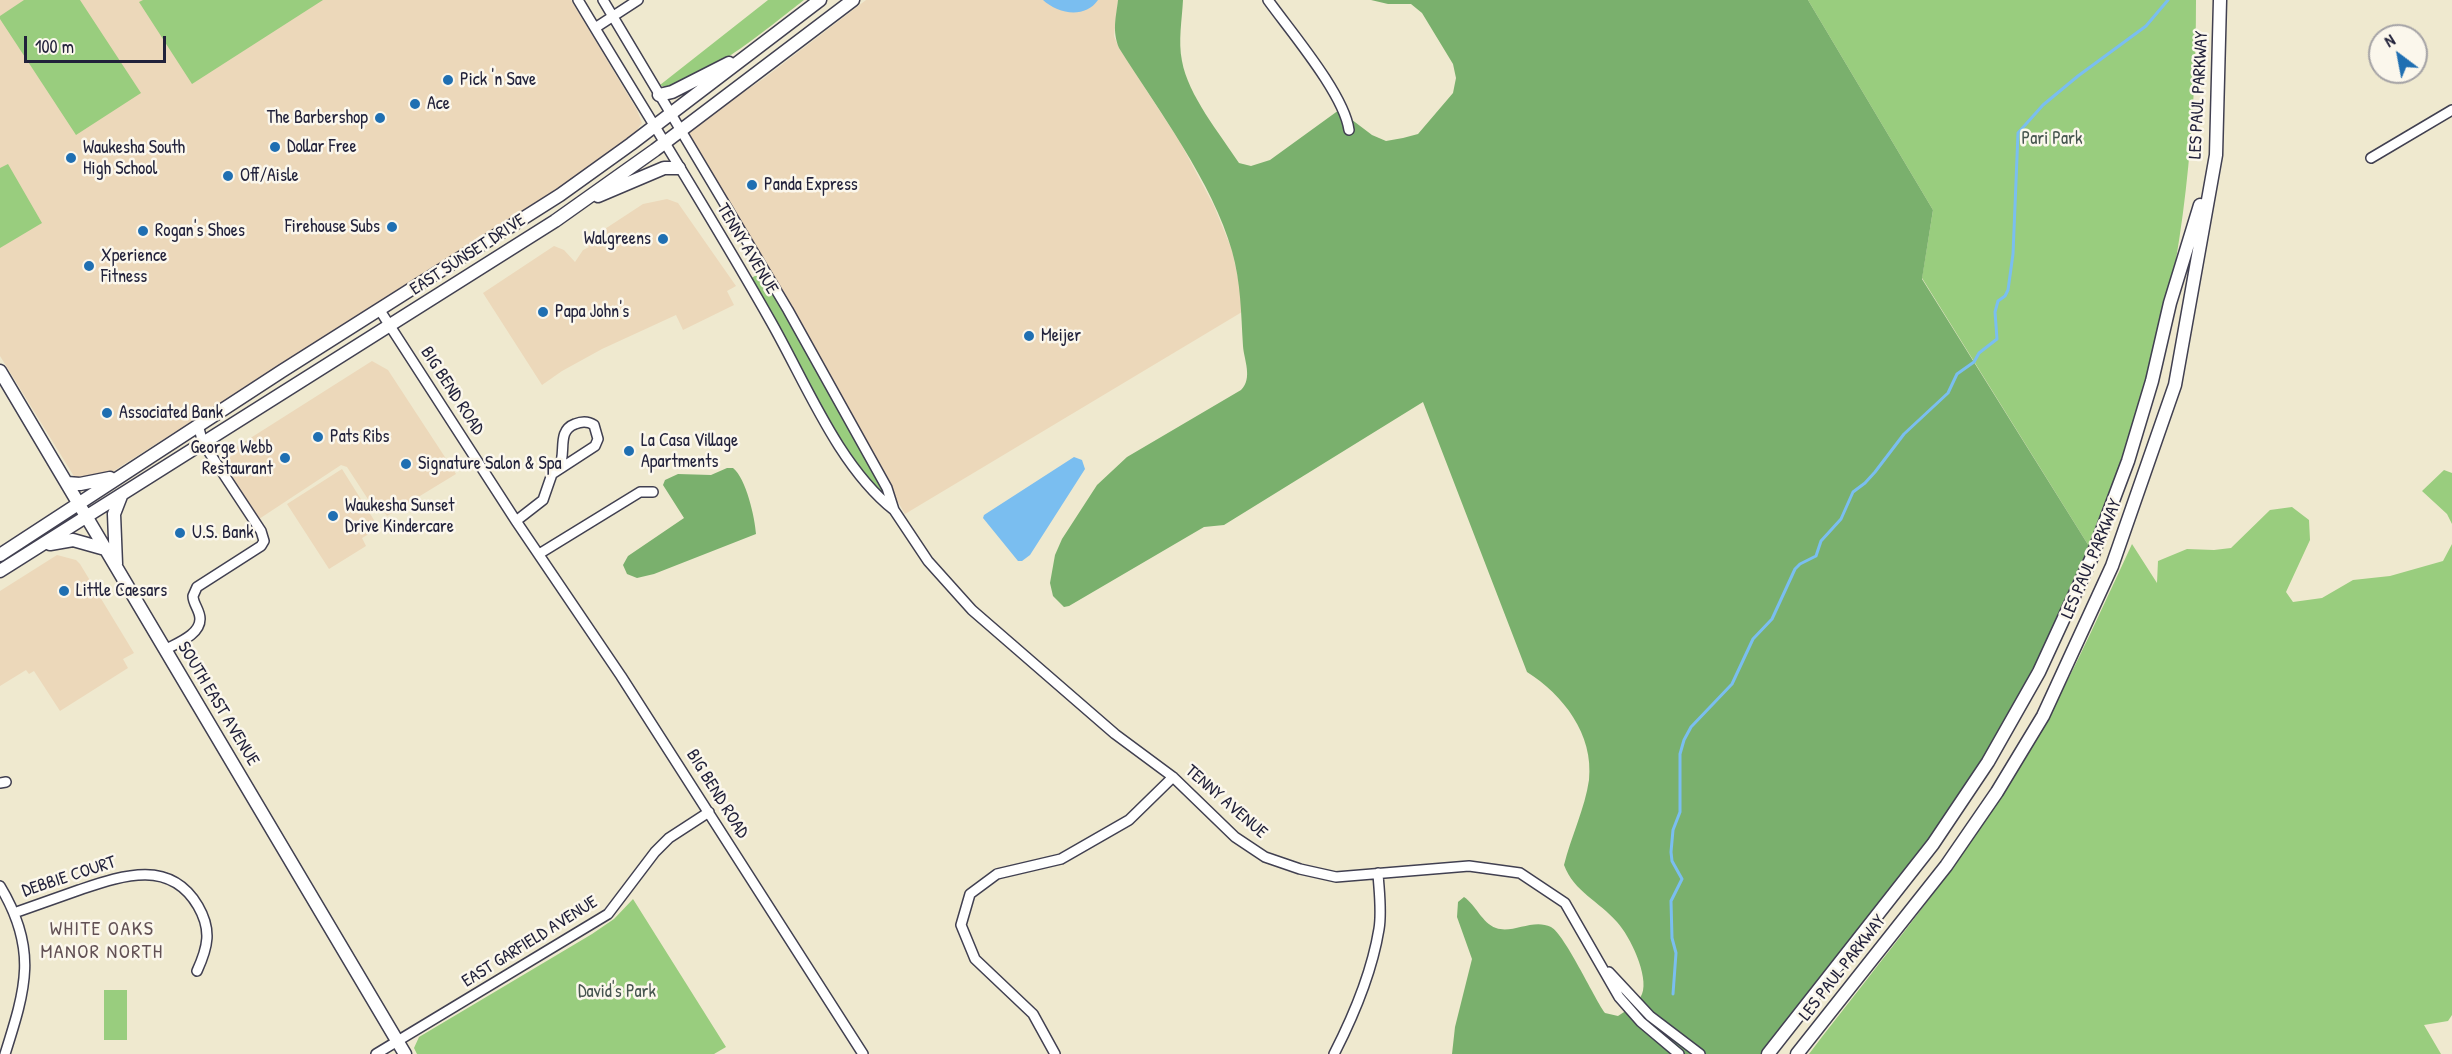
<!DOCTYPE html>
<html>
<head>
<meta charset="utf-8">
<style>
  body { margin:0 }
  #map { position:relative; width:2452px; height:1054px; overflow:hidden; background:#efe9cf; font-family:"Patrick Hand",sans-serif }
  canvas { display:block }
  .north { position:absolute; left:2368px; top:24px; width:60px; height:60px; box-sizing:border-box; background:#fbf7ec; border:2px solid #a4a2a5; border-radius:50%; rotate:328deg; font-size:16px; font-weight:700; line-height:24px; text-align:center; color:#22223b }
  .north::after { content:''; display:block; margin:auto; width:21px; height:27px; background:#1f6fb2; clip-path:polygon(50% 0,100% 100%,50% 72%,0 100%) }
  .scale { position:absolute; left:24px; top:36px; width:142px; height:27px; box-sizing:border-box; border:3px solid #22223b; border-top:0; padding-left:8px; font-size:18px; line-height:21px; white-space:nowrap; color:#22223b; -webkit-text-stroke:4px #fbf7ec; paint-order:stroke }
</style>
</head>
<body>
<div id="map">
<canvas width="2452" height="1054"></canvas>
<div class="north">N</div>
<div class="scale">100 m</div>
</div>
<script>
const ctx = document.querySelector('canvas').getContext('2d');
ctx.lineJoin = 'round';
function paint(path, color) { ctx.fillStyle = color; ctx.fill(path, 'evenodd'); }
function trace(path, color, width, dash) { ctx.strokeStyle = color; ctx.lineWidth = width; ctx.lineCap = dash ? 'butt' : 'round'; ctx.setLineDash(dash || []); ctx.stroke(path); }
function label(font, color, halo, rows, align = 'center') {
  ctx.font = font + ' "Patrick Hand",sans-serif'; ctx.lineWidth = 5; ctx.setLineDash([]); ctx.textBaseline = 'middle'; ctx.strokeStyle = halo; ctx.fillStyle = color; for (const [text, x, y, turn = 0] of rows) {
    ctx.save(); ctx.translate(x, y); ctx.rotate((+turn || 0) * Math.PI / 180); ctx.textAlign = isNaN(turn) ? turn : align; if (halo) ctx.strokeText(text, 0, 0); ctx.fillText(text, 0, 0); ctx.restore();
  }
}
paint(new Path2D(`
  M 0,0 L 571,0 L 637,110 L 642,123 L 633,135 L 553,192 L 104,477 L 75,478 L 0,356 Z
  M 866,0 L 1118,0 L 1114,36 L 1119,48 L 1180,142 L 1214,206 L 1232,250 L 1242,297 L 1242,312 L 905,514 L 681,134 L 763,79 Z
  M 667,199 L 678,203 L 736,286 L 727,291 L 734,305 L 683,330 L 676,315 L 602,349 L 562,371 L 542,385 L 483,293 L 554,246 L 564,250 L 575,262 L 583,250 L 589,247 L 585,242 L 643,204 Z
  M 372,361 L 388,370 L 456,474 L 387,516 L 383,510 L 377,513 L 347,467 L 341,465 L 259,519 L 224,463 L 230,451 Z
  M 342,469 L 379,528 L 362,538 L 366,546 L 329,569 L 287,504 Z
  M 57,555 L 76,560 L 80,564 L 134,653 L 123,659 L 128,668 L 60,711 L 34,671 L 29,674 L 26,670 L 0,686 L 0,591 Z`), '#ecd8ba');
paint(new Path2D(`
  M 24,0 L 80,0 L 141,93 L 76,135 L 0,19 L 0,16 Z
  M 143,0 L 323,0 L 192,84 L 139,2 Z
  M 768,0 L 804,0 C 783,16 682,100 660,85 Z
  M 1808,0 L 2196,0 C 2196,127 2184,255 2150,378 C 2133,437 2111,494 2092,551 L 1922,278 L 1933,210 Z
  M 8,164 L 42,223 L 0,248 L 0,168 Z
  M 764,270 L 894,510 L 857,473 L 747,281 Z
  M 2444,470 L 2452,473 L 2452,524 L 2447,514 L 2422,491 Z
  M 2292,507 L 2309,520 L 2310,540 L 2286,592 L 2293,602 L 2322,598 L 2353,580 L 2390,576 L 2443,561 L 2452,544 L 2452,1015 L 2448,1021 L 2424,1025 L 2441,1054 L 1809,1054 C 1880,961 1956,871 2017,772 C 2062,699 2096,621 2132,544 L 2157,583 L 2158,561 L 2187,549 L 2214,550 L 2231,548 L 2270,510 Z
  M 633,899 L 726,1047 L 714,1054 L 417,1054 L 414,1048 L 419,1037 L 592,934 L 614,919 Z
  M 104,990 L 127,990 L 127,1040 L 104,1040 Z`), '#99cd7e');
paint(new Path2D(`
  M 1118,0 L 1183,0 C 1182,20 1178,41 1182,61 C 1188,95 1220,134 1239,163 L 1251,166 L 1270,160 L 1339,110 L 1372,135 L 1386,141 L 1403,138 L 1418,134 L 1453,93 L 1456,78 L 1453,64 L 1422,13 L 1411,4 L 1388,4 L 1371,0 L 1808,0 L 1933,210 L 1922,279 L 2092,551 L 2075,592 L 1987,757 L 1943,823 L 1765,1054 L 1452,1054 L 1455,1027 L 1472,959 L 1457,917 L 1458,902 L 1464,897 C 1476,905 1482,923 1496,928 C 1513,934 1533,918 1551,927 C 1565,935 1593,996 1605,1013 L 1618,1016 C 1627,1010 1638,1005 1642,994 C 1649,976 1630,936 1617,922 C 1599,901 1574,892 1564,865 C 1571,837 1585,808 1589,780 C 1594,734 1563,695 1527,672 L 1423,402 L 1224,525 L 1204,527 L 1069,606 L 1064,607 L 1053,596 L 1050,583 L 1055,555 L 1062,539 L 1097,485 L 1127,457 L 1241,390 C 1253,378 1244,360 1243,346 C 1241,313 1241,283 1232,251 C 1213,183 1157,108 1119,48 C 1112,30 1116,18 1118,0 Z
  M 727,468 L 733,468 C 746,478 755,518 756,534 L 654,574 L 637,578 L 627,574 L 623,565 L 628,556 L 684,518 L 663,485 L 665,480 L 678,474 L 711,475 Z`), '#7ab06d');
paint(new Path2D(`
  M 1043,0 L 1098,0 C 1085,19 1058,14 1043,0 Z
  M 1074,457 L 1082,460 L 1085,469 L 1030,555 L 1022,561 L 1018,561 L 983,518 L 984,515 Z`), '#7abef0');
trace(new Path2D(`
  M 1673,994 L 1676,953 L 1672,938 L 1671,901 L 1682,879 L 1672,861 L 1671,852 L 1673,830 L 1680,812 L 1680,754 L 1684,740 L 1691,727 L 1732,684 L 1753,639 L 1772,619 L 1795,569 L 1800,564 L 1816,556 L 1821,541 L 1841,519 L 1853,492 L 1865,483 L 1875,472 L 1904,434 L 1948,393 L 1957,374 L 1974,362 L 1979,353 L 1997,339 L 1995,312 L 1998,301 L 2005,296 L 2008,290 L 2013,254 L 2018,133 L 2043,105 L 2078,76 L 2146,26 L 2168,0`), '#7abef0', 3);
const minor = new Path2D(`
  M 578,0 C 642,107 709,212 770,320 C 805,381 838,466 894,510
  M 603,0 L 788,310 L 887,488 L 894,510 L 928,561 L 972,610 L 1115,734 L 1173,777 L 1235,837 L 1265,857 L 1300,869 L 1336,877 L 1469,866 L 1520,873 L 1565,903 L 1619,997 L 1641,1022 L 1679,1054
  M 1268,0 C 1291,32 1344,94 1349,130
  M 595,28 L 638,0
  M 2371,158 L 2452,110
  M 379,309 L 516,521 L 621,676 L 863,1054
  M 516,521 L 543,500 L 552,474 L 595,446 L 598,439 L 594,425 C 588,421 582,421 575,424 C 556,431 567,453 559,468
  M 539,554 L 640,492 L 653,492
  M 165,650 C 177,643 200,635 200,619 C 200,610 193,604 193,596 L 197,587 L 261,546 L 264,541 L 261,531 L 203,443 L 198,425
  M 0,783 L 6,782
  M 0,886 C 38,949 26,988 5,1054
  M 14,913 C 36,905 57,898 79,890 C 121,876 170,858 198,906 C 212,930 208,947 197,971
  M 1609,972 L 1650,1016 L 1700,1054
  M 376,1054 L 608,914 L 655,852 L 669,838 L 709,812
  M 1055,1054 L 1033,1014 L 975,959 L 961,925 L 970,894 L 997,874 L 1061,859 L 1129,820 L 1173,777
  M 1334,1054 C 1354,1015 1372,972 1379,929 C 1382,911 1379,891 1378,873`);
const major = new Path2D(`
  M 659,95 L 672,92 L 729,63
  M 598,196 L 664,168 L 679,168
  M 0,371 L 405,1054
  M 67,483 L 80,484 L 110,478
  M 50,544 L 73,540 L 105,549
  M 0,555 L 282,371 L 560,195 L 631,144 L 820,0
  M 116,564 L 114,514 L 121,496
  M 0,571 L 555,221 L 655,150 L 853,0
  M 1768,1054 L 1933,844 L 1988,762 L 2039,672 L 2092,557 L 2128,461 L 2152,381 L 2170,303 L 2200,205
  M 1797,1054 L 1946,866 L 1997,792 L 2043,716 L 2112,566 L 2175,385 L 2216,155 L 2220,0`);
trace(minor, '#414051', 12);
trace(major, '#414051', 15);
trace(minor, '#fff', 9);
trace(major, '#fff', 12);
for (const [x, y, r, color] of [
  [448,80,6,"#1f6fb2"],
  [415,104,6,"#1f6fb2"],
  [380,118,6,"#1f6fb2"],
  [275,147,6,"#1f6fb2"],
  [71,158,6,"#1f6fb2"],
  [228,176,6,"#1f6fb2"],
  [752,185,6,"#1f6fb2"],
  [392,227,6,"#1f6fb2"],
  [143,231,6,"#1f6fb2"],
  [663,239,6,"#1f6fb2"],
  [89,266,6,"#1f6fb2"],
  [543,312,6,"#1f6fb2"],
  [1029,336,6,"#1f6fb2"],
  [107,413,6,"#1f6fb2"],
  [318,437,6,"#1f6fb2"],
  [629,451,6,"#1f6fb2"],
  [285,458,6,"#1f6fb2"],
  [406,464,6,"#1f6fb2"],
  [333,516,6,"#1f6fb2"],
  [180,533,6,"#1f6fb2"],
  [64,591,6,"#1f6fb2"]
]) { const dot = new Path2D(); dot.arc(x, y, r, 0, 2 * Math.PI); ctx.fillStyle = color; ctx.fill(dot); trace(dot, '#fbf7ec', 2); }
label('18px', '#22223b', '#fbf7ec', [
  ["Pick 'n Save",460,80],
  ["Ace",427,104],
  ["The Barbershop",368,118,"right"],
  ["Dollar Free",287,147],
  ["Waukesha South",83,148],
  ["High School",83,169],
  ["Off/Aisle",240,176],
  ["Panda Express",764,185],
  ["Firehouse Subs",380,227,"right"],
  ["Rogan's Shoes",155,231],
  ["Walgreens",651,239,"right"],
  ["Xperience",101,256],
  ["Fitness",101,277],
  ["Papa John's",555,312],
  ["Meijer",1041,336],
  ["Associated Bank",119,413],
  ["Pats Ribs",330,437],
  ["La Casa Village",641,441],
  ["Apartments",641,462],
  ["George Webb",273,448,"right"],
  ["Restaurant",273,469,"right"],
  ["Signature Salon & Spa",418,464],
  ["Waukesha Sunset",345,506],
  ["Drive Kindercare",345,527],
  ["U.S. Bank",192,533],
  ["Little Caesars",76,591]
], 'left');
label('18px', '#22223b', '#fbf7ec', [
  ["LES PAUL PARKWAY",2199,95,-87],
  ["TENNY AVENUE",747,249,59],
  ["EAST SUNSET DRIVE",468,255,-33],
  ["BIG BEND ROAD",452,391,57],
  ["LES PAUL PARKWAY",2092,559,-67],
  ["SOUTH EAST AVENUE",218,704,59],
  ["BIG BEND ROAD",717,794,58],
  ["TENNY AVENUE",1226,802,41],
  ["DEBBIE COURT",69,877,-18],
  ["EAST GARFIELD AVENUE",530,942,-32],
  ["LES PAUL PARKWAY",1843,968,-52]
]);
label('18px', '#46554f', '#fbf7ec', [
  ["Pari Park",2052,139],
  ["David's Park",617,992]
]);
ctx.letterSpacing = '1.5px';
label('20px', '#625154', '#fbf7ec', [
  ["WHITE OAKS",102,930],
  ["MANOR NORTH",102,953]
]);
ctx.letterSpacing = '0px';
</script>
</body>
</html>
